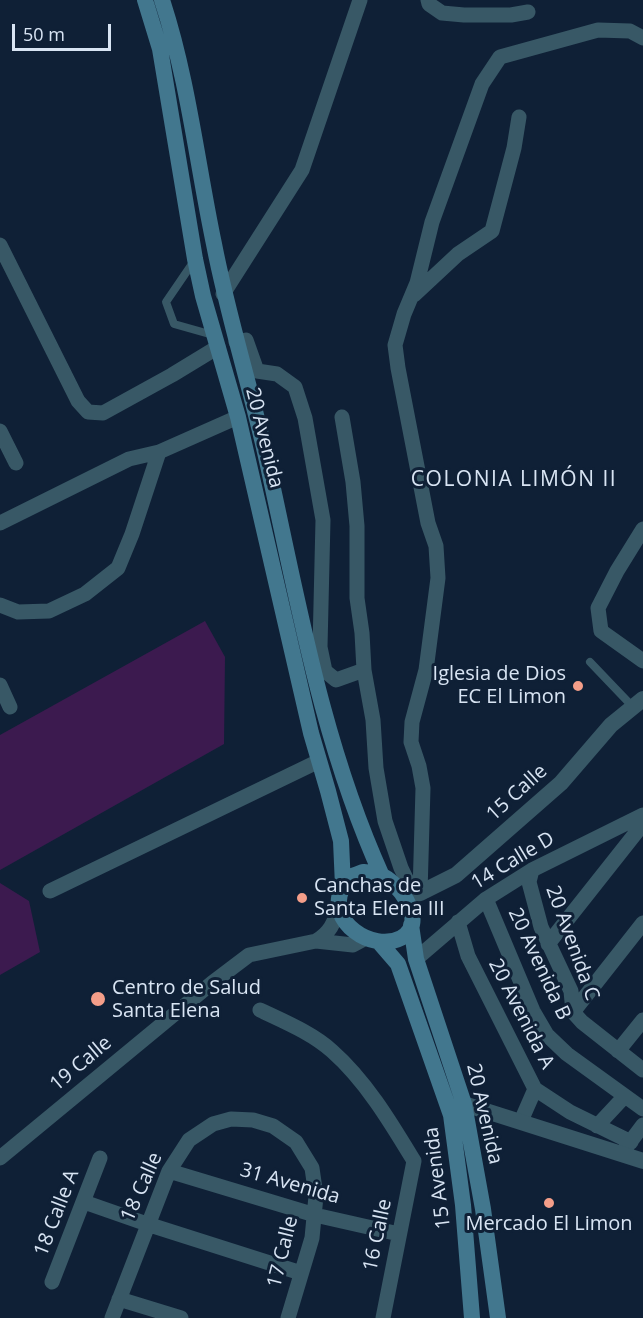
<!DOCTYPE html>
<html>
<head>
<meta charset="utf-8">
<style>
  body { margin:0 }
  #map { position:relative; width:643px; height:1318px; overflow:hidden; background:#0f2036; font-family:"Open Sans",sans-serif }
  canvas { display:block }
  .scale { position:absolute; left:12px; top:24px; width:99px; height:27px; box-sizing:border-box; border:3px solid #d8e4f3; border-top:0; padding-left:8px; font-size:18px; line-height:21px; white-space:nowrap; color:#d8e4f3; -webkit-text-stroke:4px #0f2036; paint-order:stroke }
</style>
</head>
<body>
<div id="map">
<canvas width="643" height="1318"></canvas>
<div class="scale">50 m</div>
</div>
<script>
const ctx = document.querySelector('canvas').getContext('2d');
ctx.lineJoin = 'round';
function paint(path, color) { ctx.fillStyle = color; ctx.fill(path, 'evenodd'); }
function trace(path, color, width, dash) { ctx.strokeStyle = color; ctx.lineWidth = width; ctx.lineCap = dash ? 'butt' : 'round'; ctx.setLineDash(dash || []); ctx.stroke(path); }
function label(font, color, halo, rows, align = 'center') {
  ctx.font = font + ' "Open Sans",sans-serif'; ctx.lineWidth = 6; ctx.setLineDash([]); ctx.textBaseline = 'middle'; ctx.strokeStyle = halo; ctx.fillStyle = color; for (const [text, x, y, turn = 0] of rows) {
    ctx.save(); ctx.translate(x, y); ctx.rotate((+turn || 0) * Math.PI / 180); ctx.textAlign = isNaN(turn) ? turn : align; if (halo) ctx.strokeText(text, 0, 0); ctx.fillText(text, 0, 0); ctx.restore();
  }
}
paint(new Path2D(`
  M 205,621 L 225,657 L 224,744 L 0,870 L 0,735 Z
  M 0,883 L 29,901 L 40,952 L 0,975 Z`), '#3c1a4f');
trace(new Path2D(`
  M 194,261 L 166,302 L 174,324 L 213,335
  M 590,662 L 633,707`), '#385866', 8);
trace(new Path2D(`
  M 428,0 L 429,4 L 442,13 L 464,15 L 511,15 L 528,12
  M 0,245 L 78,401 L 88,412 L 103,413 L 172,375 L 218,347
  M 223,294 L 302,170 L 360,0
  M 414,295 L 458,254 L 492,231 L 514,148 L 519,117
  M 236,342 L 246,340 L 257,371 L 277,374 L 295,387 L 305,418 L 323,520 L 320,647 L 325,671 L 336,680 L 364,670
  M 342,417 L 353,482 L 357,526 L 357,598 L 362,633 L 364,670 L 373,720 L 376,768 L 385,821 L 401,868 L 414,895
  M 0,431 L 16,463
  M 0,523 L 129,459 L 159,452 L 238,417
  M 643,529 L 617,571 L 598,608 L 601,631 L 643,661
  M 0,605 L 18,612 L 49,611 L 85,594 L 118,568 L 132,534 L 159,452
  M 0,685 L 10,707
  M 532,870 L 529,882 L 541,927 L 571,991 L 573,1012 L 582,1022 L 643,1070
  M 50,891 L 319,761
  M 420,893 L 423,788 L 419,766 L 411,742 L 412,722 L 426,670 L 438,578 L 436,546 L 428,523 L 398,368 L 395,345 L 404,314 L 417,283 L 432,222 L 482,84 L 500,57 L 598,30 L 630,31 L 643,38
  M 486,899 L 533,1011 L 547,1035 L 567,1054 L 643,1109
  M 458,922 L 468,956 L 535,1089 L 570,1112 L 631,1142
  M 316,941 L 353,945 L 366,938
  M 548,944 L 643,824
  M 416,959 L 486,899 L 532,870 L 643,815
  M 260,1010 C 285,1022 312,1033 332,1051 C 366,1081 391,1123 414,1161 L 383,1318
  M 573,1012 L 643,923
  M 618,1051 L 643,1020
  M 521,1121 L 535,1089
  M 597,1126 L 624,1097
  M 625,1149 L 643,1125
  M 0,1158 L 212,983 L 249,955 L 316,941 C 330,933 334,923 338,909
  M 169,1171 L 315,1215 L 399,1234
  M 84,1202 L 147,1224 L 301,1273
  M 52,1282 L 100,1158
  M 119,1299 L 181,1318
  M 112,1318 L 169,1171 L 189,1140 L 213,1124 L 231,1119 L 253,1120 L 273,1126 L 296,1142 L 312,1168 L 316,1196 L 312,1238 L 288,1318`), '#385866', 15);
trace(new Path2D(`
  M 405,897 L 420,893 L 456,875 L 561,783 L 611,725 L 643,699
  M 464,1104 L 643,1161`), '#385866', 16);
trace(new Path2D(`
  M 145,0 L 160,49 L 195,259 L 203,296 L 238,417 L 311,733 L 328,791 L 341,841 L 343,886
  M 162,0 C 188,79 197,163 214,244 C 228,317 251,388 267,461 C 298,601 322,744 382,876
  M 363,872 C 372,873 382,874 389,880 C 405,892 426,925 401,938 C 372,953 326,921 342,889 C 343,885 346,880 350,877 C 353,875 359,874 363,872 Z
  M 411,925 L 416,959 L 464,1104 L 483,1209 L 498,1318
  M 379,942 L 398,964 L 451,1115 L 463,1205 L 472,1318`), '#42778e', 16);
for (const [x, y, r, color] of [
  [578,686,6,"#f49e89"],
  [302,898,6,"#f49e89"],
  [98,999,8,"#f49e89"],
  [549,1203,6,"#f49e89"]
]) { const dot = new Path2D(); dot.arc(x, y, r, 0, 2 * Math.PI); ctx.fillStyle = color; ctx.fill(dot); trace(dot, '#0f2036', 2); }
label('20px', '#d8e4f3', '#0f2036', [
  ["20 Avenida",264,438,76],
  ["15 Calle",517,793,-42],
  ["14 Calle D",513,861,-31],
  ["20 Avenida C",572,943,70],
  ["20 Avenida B",539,964,65],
  ["20 Avenida A",521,1014,63],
  ["19 Calle",81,1064,-40],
  ["20 Avenida",484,1114,77],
  ["15 Avenida",438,1178,-97],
  ["31 Avenida",290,1184,16],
  ["18 Calle",142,1187,-66],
  ["18 Calle A",57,1213,-69],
  ["16 Calle",378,1235,-78],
  ["17 Calle",283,1252,-76]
]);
label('20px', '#d8e4f3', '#0f2036', [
  ["Iglesia de Dios",566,674,"right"],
  ["EC El Limon",566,697,"right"],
  ["Canchas de",314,886],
  ["Santa Elena III",314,909],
  ["Centro de Salud",112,988],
  ["Santa Elena",112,1011],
  ["Mercado El Limon",549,1224,"center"]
], 'left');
ctx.letterSpacing = '1.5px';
label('21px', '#d8e4f3', '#0f2036', [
  ["COLONIA LIMÓN II",514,480]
]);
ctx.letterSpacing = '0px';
</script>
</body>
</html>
